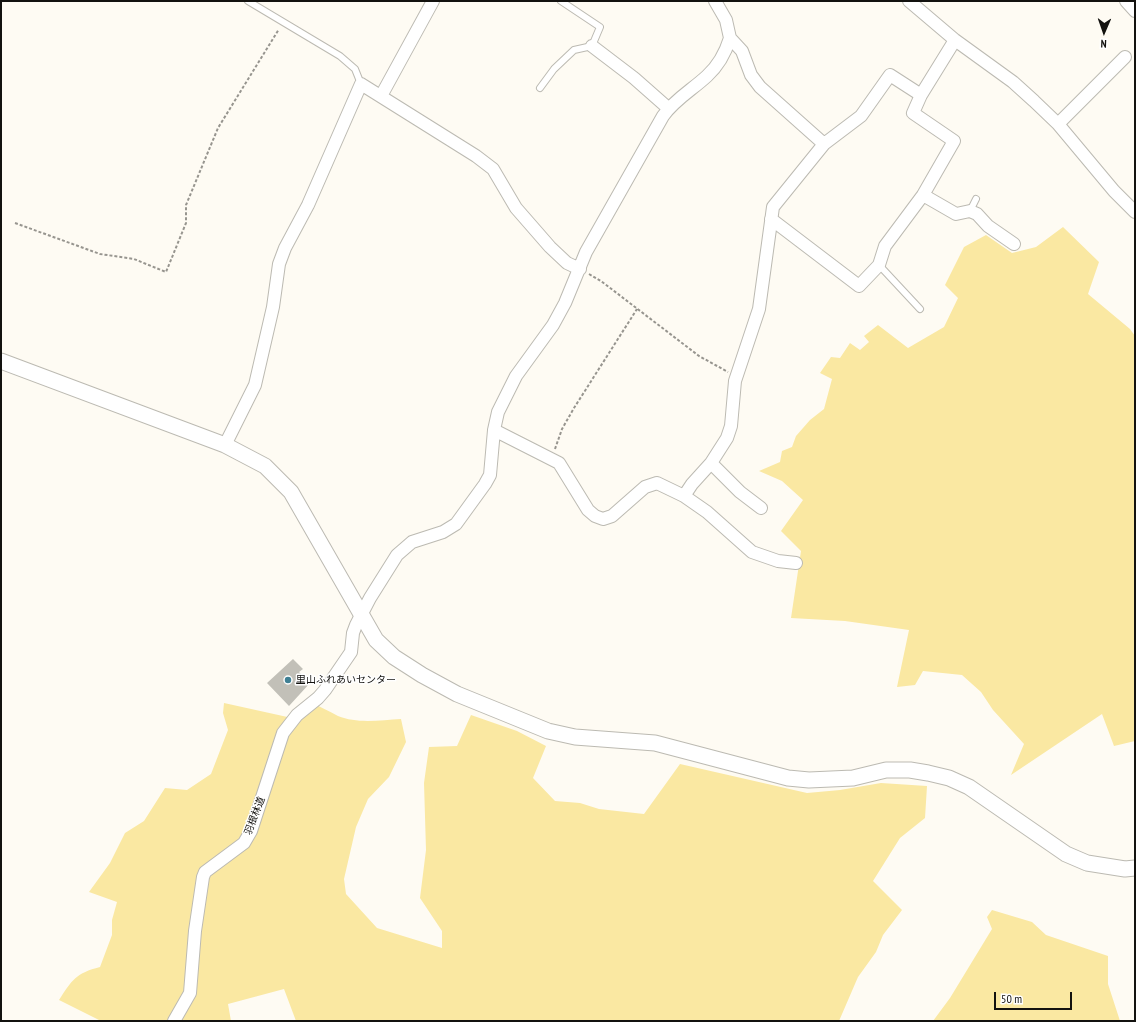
<!DOCTYPE html>
<html>
<head>
<meta charset="utf-8">
<style>
  body { margin:0 }
  #map { position:relative; width:1136px; height:1022px; overflow:hidden; background:#fefbf3; font-family:"PT Sans Narrow",sans-serif }
  canvas { display:block }
  .frame { position:absolute; inset:0; border:2px solid #13120f; pointer-events:none }
  .north { position:absolute; left:1084px; top:12px; width:40px; height:40px; -webkit-text-stroke:3px #fff; paint-order:stroke; rotate:182deg; font-size:11px; font-weight:700; line-height:16px; text-align:center; color:#13120f }
  .north::after { content:''; display:block; margin:auto; width:14px; height:18px; background:#13120f; clip-path:polygon(50% 0,100% 100%,50% 72%,0 100%) }
  .scale { position:absolute; left:994px; top:992px; width:78px; height:18px; box-sizing:border-box; border:2px solid #13120f; border-top:0; padding-left:5px; font-size:12px; line-height:14px; white-space:nowrap; color:#13120f; -webkit-text-stroke:3px #fff; paint-order:stroke }
</style>
</head>
<body>
<div id="map">
<canvas width="1136" height="1022"></canvas>
<div class="frame"></div>
<div class="north">N</div>
<div class="scale">50 m</div>
</div>
<script>
const ctx = document.querySelector('canvas').getContext('2d');
ctx.lineJoin = 'round';
function paint(path, color) { ctx.fillStyle = color; ctx.fill(path, 'evenodd'); }
function trace(path, color, width, dash) { ctx.strokeStyle = color; ctx.lineWidth = width; ctx.lineCap = dash ? 'butt' : 'round'; ctx.setLineDash(dash || []); ctx.stroke(path); }
function label(font, color, halo, rows, align = 'center') {
  ctx.font = font + ' "PT Sans Narrow","Noto Sans JP",sans-serif'; ctx.lineWidth = 3; ctx.setLineDash([]); ctx.textBaseline = 'middle'; ctx.strokeStyle = halo; ctx.fillStyle = color; for (const [text, x, y, turn = 0] of rows) {
    ctx.save(); ctx.translate(x, y); ctx.rotate((+turn || 0) * Math.PI / 180); ctx.textAlign = isNaN(turn) ? turn : align; if (halo) ctx.strokeText(text, 0, 0); ctx.fillText(text, 0, 0); ctx.restore();
  }
}
paint(new Path2D(`
  M 1063,227 L 1099,262 L 1088,294 L 1130,329 L 1135,336 L 1135,741 L 1114,746 L 1102,714 L 1011,775 L 1024,744 L 993,710 L 981,692 L 962,675 L 923,671 L 915,685 L 897,687 L 909,630 L 845,621 L 791,618 L 801,551 L 781,531 L 803,500 L 782,481 L 759,471 L 780,462 L 782,451 L 792,447 L 796,436 L 810,420 L 824,409 L 832,379 L 820,373 L 831,357 L 840,358 L 850,343 L 860,350 L 869,342 L 864,336 L 878,325 L 908,348 L 944,327 L 958,298 L 945,285 L 964,247 L 986,235 L 1012,253 L 1036,247 Z
  M 307,701 C 318,705 328,711 338,716 C 357,724 381,720 401,719 L 406,742 L 389,777 L 368,799 L 356,827 L 344,879 L 346,894 L 377,928 L 442,948 L 442,931 L 420,898 L 426,850 L 424,783 L 429,747 L 457,746 L 471,715 L 517,731 L 546,746 L 533,778 L 555,801 L 580,803 L 599,809 L 644,814 L 680,764 L 807,793 L 840,790 L 881,783 L 927,786 L 925,818 L 900,838 L 873,881 L 902,910 L 883,935 L 876,952 L 858,977 L 839,1021 L 296,1021 L 284,989 L 228,1004 L 231,1021 L 101,1021 L 59,1000 C 72,980 76,973 100,967 L 112,935 L 112,920 L 117,902 L 89,892 L 110,863 L 125,833 L 144,821 L 165,788 L 187,790 L 211,774 L 228,730 L 223,713 L 224,703 L 292,718 Z
  M 992,910 L 1032,922 L 1046,935 L 1108,956 L 1108,984 L 1120,1021 L 933,1021 L 950,998 L 992,929 L 987,917 Z`), '#fae8a2');
paint(new Path2D(`
  M 293,659 L 303,669 L 299,672 L 310,683 L 289,706 L 267,683 Z`), '#c2c0b8');
const service = new Path2D(`
  M 248,1 L 340,56 L 355,69 L 361,84
  M 540,88 L 554,69 L 574,50 L 592,46 L 600,27 L 561,1
  M 970,211 L 976,199
  M 879,265 L 920,309`);
const minor = new Path2D(`
  M 715,1 L 726,20 L 730,38 L 742,51 L 751,75 L 760,87 L 824,144
  M 909,1 L 955,40 L 1013,82 L 1034,101 L 1058,124 L 1114,191 L 1135,212
  M 1126,1 L 1135,11
  M 592,46 L 634,78 L 668,108
  M 381,96 L 433,1
  M 1058,124 L 1125,57
  M 923,195 L 956,214 L 970,211 L 977,214 L 988,226 L 1014,244
  M 771,219 L 859,286 L 879,265 L 885,246 L 923,195 L 954,141 L 913,113 L 921,95 L 955,40
  M 494,430 L 559,463 L 588,510 L 595,516 L 603,519 L 612,516 L 645,487 L 657,483 L 684,496 L 707,512 L 752,552 L 778,561 L 796,563
  M 225,445 L 255,385 L 273,307 L 279,264 L 285,248 L 308,205 L 361,84 L 476,156 L 493,169 L 516,208 L 550,247 L 567,263 L 580,269
  M 711,463 L 740,492 L 761,508
  M 684,496 L 692,484 L 711,463 L 727,438 L 731,426 L 735,381 L 759,309 L 773,207 L 824,144 L 861,116 L 890,75 L 921,95
  M 174,1021 L 190,993 L 195,931 L 203,877 L 205,872 L 244,843 L 251,831 L 283,733 L 297,715 L 318,698 L 325,690 L 351,652 L 353,633 L 356,625 L 370,598 L 397,555 L 412,542 L 443,532 L 456,524 L 485,484 L 490,475 L 494,430 L 498,412 L 516,376 L 553,325 L 565,303 L 586,252 L 663,116 C 675,99 692,90 707,76 C 718,66 726,51 730,38`);
const tertiary = new Path2D(`
  M 1,361 L 225,445 L 265,466 L 291,492 L 376,640 L 394,657 L 422,675 L 457,694 L 548,731 L 575,737 L 655,743 L 788,778 L 809,780 L 853,778 L 886,770 L 910,770 L 928,773 L 949,778 L 969,787 L 1066,854 L 1087,863 L 1125,869 L 1135,868`);
trace(service, '#bcbab2', 8);
trace(minor, '#bcbab2', 14);
trace(tertiary, '#bcbab2', 17);
trace(new Path2D(`
  M 15,223 L 100,254 L 134,259 L 166,272 L 186,223 L 186,205 L 218,128 L 279,29
  M 589,274 L 601,281 L 699,356 L 728,372
  M 555,449 L 562,429 L 574,408 L 637,309`), '#97958f', 2, [3, 2]);
trace(service, '#fff', 6);
trace(minor, '#fff', 12);
trace(tertiary, '#fff', 15);
for (const [x, y, r, color] of [
  [288,680,4,"#408094"]
]) { const dot = new Path2D(); dot.arc(x, y, r, 0, 2 * Math.PI); ctx.fillStyle = color; ctx.fill(dot); trace(dot, '#fff', 1.5); }
label('10px', '#13120f', '#fff', [
  ["里山ふれあいセンター",296,680]
], 'left');
label('10px', '#13120f', '#fff', [
  ["羽根林道",255,816,-69]
]);
</script>
</body>
</html>
